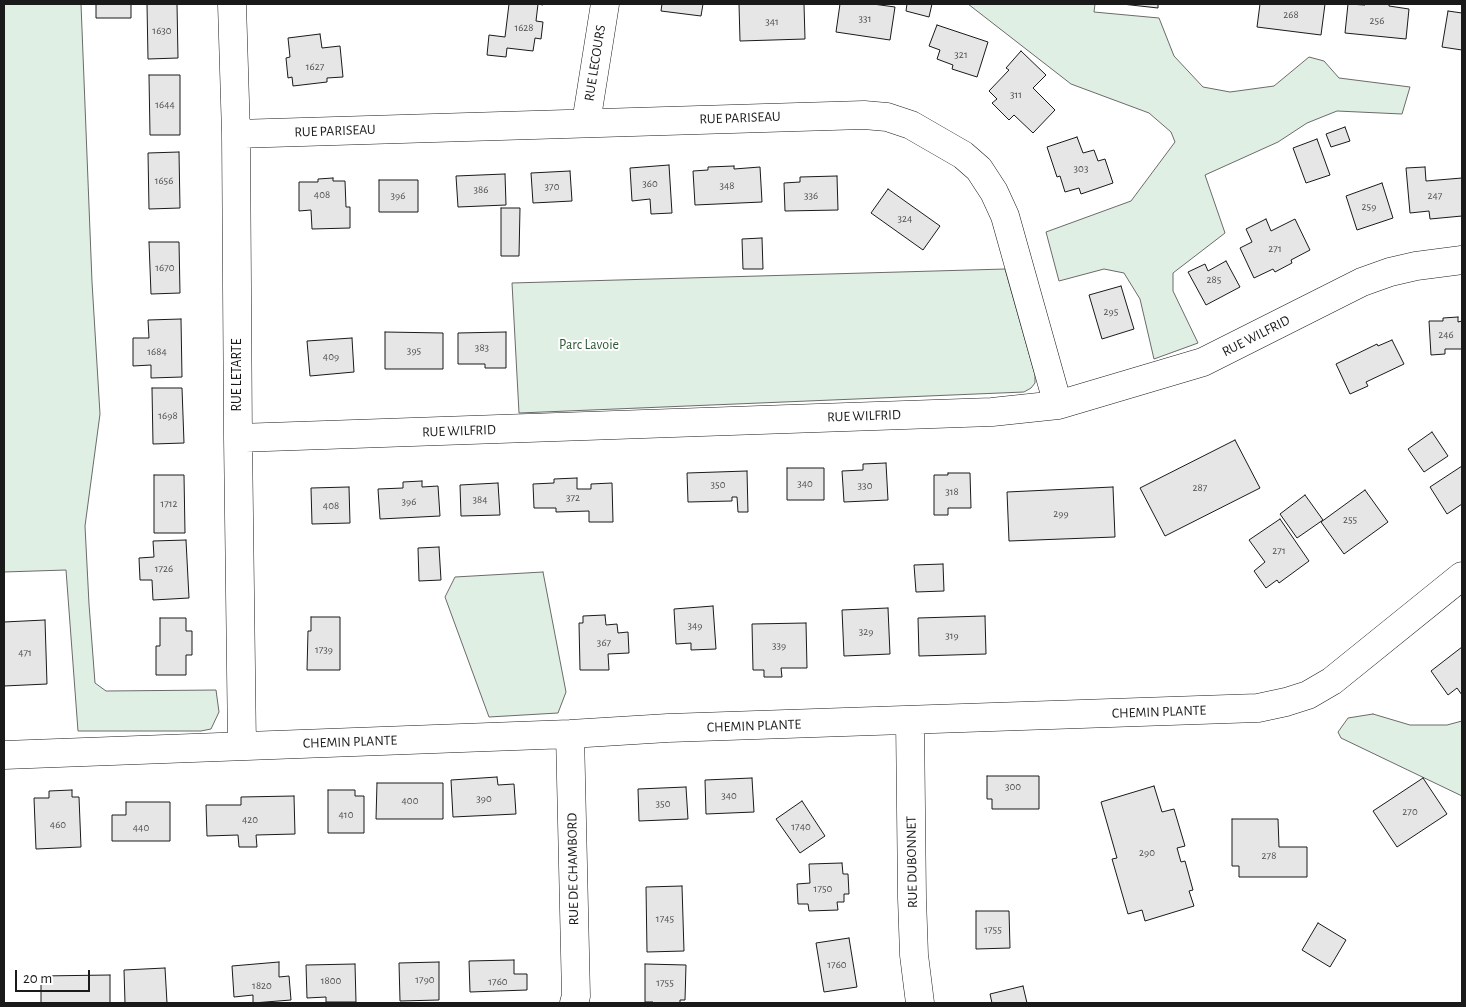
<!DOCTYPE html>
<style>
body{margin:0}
#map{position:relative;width:1466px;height:1007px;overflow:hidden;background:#fff;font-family:"Alegreya Sans",sans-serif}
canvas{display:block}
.frame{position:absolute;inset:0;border:5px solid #1a1a1a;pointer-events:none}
.scale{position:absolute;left:15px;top:970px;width:75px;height:22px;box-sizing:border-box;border:2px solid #1a1a1a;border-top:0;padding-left:6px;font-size:15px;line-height:18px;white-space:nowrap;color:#1a1a1a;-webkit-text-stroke:4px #fff;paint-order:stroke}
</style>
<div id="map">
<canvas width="1466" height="1007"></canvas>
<div class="frame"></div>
<div class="scale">20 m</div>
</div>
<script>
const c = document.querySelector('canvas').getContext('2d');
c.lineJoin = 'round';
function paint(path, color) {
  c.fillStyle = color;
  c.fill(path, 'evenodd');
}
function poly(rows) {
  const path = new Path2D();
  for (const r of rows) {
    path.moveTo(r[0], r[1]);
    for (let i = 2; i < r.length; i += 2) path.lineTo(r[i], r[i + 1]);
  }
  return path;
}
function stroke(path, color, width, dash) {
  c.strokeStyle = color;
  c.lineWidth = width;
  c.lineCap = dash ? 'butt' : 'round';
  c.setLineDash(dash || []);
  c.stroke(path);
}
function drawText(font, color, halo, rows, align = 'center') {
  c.font = font + ' "Alegreya Sans",sans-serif';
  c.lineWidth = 4;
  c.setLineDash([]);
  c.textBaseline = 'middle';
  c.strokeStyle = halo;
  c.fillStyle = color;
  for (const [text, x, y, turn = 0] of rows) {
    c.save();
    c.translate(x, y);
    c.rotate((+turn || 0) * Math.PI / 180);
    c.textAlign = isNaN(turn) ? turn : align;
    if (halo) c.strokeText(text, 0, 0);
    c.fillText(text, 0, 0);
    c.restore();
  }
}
const green = poly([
 [4,4,81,4,92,282,100,414,85,526,89,604,95,683,106,691,216,690,219,712,211,729,201,731,78,731,66,570,4,572,4,4],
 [968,4,1095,4,1094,12,1159,18,1174,56,1203,87,1230,92,1274,86,1309,57,1324,61,1339,78,1410,87,1402,114,1337,111,1307,123,1278,142,1205,175,1225,233,1173,273,1173,291,1198,343,1154,359,1140,299,1124,273,1104,269,1059,281,1046,232,1131,201,1175,142,1171,132,1149,113,1071,84,968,4],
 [1005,269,1035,375,1035,383,1031,388,1024,392,519,413,512,283,1005,269],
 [543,572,566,692,558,713,489,717,445,597,455,577,543,572],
 [1373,714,1410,725,1447,725,1462,721,1462,796,1341,738,1338,732,1348,718,1373,714]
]);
const building = poly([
 [96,4,131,4,131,18,96,18,96,4],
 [147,4,177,4,178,58,148,59,147,4],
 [509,4,544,4,543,5,538,4,536,21,543,22,541,39,535,38,533,51,507,48,506,57,487,55,489,35,505,37,509,4],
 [662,4,703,4,701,16,661,11,662,4],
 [739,4,804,4,805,39,740,41,739,4],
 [840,4,873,4,895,7,890,40,836,32,840,4],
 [907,4,932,4,929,17,906,11,907,4],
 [1122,4,1158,4,1158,8,1122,4],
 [1260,4,1325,4,1321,35,1257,27,1260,4],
 [1348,4,1365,5,1366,4,1389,4,1389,6,1409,9,1406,39,1345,33,1348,4],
 [1448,11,1462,13,1462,50,1442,47,1448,11],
 [937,25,988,42,977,77,952,69,953,65,937,59,940,50,929,46,937,25],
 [320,34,322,48,340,46,343,77,327,78,327,82,293,86,292,77,288,78,286,58,290,57,288,38,320,34],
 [1021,51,1046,75,1033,88,1055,110,1033,133,1014,115,1009,120,992,103,997,99,989,91,1009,70,1006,68,1021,51],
 [149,75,180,75,180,135,150,135,149,75],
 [1345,127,1350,141,1331,147,1326,134,1345,127],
 [1077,137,1083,153,1094,150,1098,161,1105,159,1113,183,1081,194,1079,188,1065,192,1060,176,1057,177,1047,147,1077,137],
 [1317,139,1330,175,1306,183,1293,148,1317,139],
 [179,152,180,208,149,209,148,153,179,152],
 [669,165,672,213,651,214,650,199,632,201,630,168,669,165],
 [734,166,734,169,760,167,762,202,695,205,693,171,708,170,708,167,734,166],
 [1425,167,1426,181,1462,178,1462,216,1430,219,1429,211,1410,213,1406,168,1425,167],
 [570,171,572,201,533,203,531,173,570,171],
 [505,174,506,205,458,207,456,176,505,174],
 [837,176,838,210,785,211,784,183,800,182,800,177,837,176],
 [333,178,333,181,345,181,346,207,350,207,350,228,312,229,311,210,299,211,299,182,318,182,318,179,333,178],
 [379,180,418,180,418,212,379,212,379,180],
 [1382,183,1393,218,1357,230,1346,196,1382,183],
 [888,189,940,226,923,250,871,213,888,189],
 [501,208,520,208,519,256,501,256,501,208],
 [1266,219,1271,231,1295,219,1310,250,1291,260,1292,263,1275,272,1273,269,1254,278,1240,248,1252,242,1246,229,1266,219],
 [762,238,763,269,743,269,742,239,762,238],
 [149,242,179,242,180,293,151,294,149,242],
 [1226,261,1240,287,1206,305,1188,272,1205,264,1208,271,1226,261],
 [1121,286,1134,329,1102,339,1089,295,1121,286],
 [1458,317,1458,322,1462,321,1462,349,1445,349,1445,354,1431,355,1429,321,1443,321,1443,318,1458,317],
 [181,319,182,377,151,378,151,365,133,366,133,338,149,338,148,320,181,319],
 [385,332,443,333,443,369,385,369,385,332],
 [506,332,506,368,485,368,485,364,458,364,458,333,506,332],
 [352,338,354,372,310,376,307,341,352,338],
 [1392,340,1404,364,1366,382,1368,386,1350,394,1336,364,1377,344,1378,346,1392,340],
 [152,388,182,388,184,443,153,444,152,388],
 [1432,432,1448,456,1424,472,1408,449,1432,432],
 [1235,440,1260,488,1165,536,1140,488,1235,440],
 [886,463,888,500,844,502,842,471,863,470,863,464,886,463],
 [1462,466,1462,504,1447,514,1430,487,1462,466],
 [787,468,824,468,824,500,787,500,787,468],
 [747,471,748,512,738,512,737,497,732,497,732,501,688,502,687,473,747,471],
 [948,473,970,473,971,508,948,508,948,515,934,515,934,475,948,475,948,473],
 [154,475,184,475,185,533,154,533,154,475],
 [577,478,577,489,591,489,591,484,612,483,613,522,589,522,589,511,556,512,556,508,534,508,533,484,554,483,554,479,577,478],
 [422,481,422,487,438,486,440,516,380,519,378,489,403,488,403,482,422,481],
 [498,483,500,515,461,516,460,485,498,483],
 [349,487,350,523,312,524,311,488,349,487],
 [1113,487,1115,537,1009,541,1007,492,1113,487],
 [1365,490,1388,522,1344,554,1321,522,1365,490],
 [1305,495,1323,520,1297,538,1280,514,1305,495],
 [1280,519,1309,561,1279,583,1277,580,1266,588,1254,571,1265,562,1249,540,1280,519],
 [186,540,189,598,153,600,152,580,140,580,139,558,154,557,153,541,186,540],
 [439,547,441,580,419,581,418,548,439,547],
 [943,564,944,591,916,592,914,565,943,564],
 [713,606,716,649,691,650,691,643,676,644,674,609,713,606],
 [888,608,890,654,844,656,842,610,888,608],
 [605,615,606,625,617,624,618,633,628,632,629,653,608,654,609,670,580,670,579,623,583,623,583,616,605,615],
 [985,616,986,654,919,656,918,618,985,616],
 [311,617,340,617,340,670,307,670,308,631,311,631,311,617],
 [160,618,186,618,186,631,192,631,192,655,186,655,186,675,156,675,156,646,160,646,160,618],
 [45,620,47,684,4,686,4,622,45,620],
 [806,623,807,668,781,668,782,677,764,677,764,670,753,670,752,624,806,623],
 [1462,647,1462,695,1457,688,1448,695,1431,671,1462,647],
 [987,776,1039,776,1039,809,992,809,992,799,987,799,987,776],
 [497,777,498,785,514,784,516,814,453,817,451,780,497,777],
 [752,778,754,812,706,814,705,780,752,778],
 [1423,778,1447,814,1397,847,1373,811,1423,778],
 [377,783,443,783,443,819,376,819,377,783],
 [1154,786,1162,812,1174,809,1185,846,1177,848,1181,862,1185,861,1193,890,1189,891,1194,906,1145,921,1142,910,1128,914,1112,859,1117,858,1101,802,1154,786],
 [686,787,688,819,639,821,638,789,686,787],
 [72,790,72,797,79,797,81,847,36,849,34,798,49,798,49,791,72,790],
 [328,790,355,790,355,796,364,796,364,833,328,833,328,790],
 [294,796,295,834,256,835,257,847,239,847,238,835,207,836,206,805,241,805,241,797,294,796],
 [802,801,825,836,800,853,776,819,802,801],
 [126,802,170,802,170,841,112,841,112,815,126,815,126,802],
 [1232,819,1278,819,1279,847,1307,847,1307,877,1239,877,1239,866,1232,866,1232,819],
 [842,863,843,874,848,874,849,894,844,894,844,902,837,902,838,910,809,911,808,904,798,904,797,884,810,883,809,864,842,863],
 [682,886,684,951,647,952,646,887,682,886],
 [976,911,1009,911,1010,948,976,949,976,911],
 [1318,923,1346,940,1330,967,1302,950,1318,923],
 [849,938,857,987,824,992,816,943,849,938],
 [514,960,514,974,527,974,527,990,470,992,469,961,514,960],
 [279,962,279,977,289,976,291,1000,253,1003,253,995,234,997,232,966,279,962],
 [439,962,439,1000,400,1001,399,963,439,962],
 [355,964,356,1002,326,1002,326,997,307,998,306,965,355,964],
 [645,964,686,965,685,1000,680,1000,680,1003,652,1003,653,1002,645,1002,645,964],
 [165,968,167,1003,125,1003,124,970,165,968],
 [110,975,110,1003,41,1003,41,976,110,975],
 [1023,986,1027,1003,992,1003,990,994,1023,986]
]);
const minor = poly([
 [232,4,236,134,238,438,242,746],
 [586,123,605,4],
 [236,134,864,115,887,117,911,125,963,155,979,169,994,192,1005,216,1058,405],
 [238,438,992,412,1058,405,1203,362,1362,282,1390,272,1416,266,1462,260],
 [910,720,912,898,914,955,920,1003],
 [570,734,576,996,574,1003],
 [4,755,570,734,668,728,1258,708,1286,702,1308,695,1332,681,1462,576]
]);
const numberNames = [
 ["268",1291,15],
 ["331",865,19],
 ["256",1377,21],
 ["341",772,22],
 ["1628",524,28],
 ["1630",162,31],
 ["321",961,55],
 ["1627",315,67],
 ["311",1016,95],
 ["1644",165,105],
 ["303",1081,169],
 ["1656",164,181],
 ["360",650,184],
 ["348",727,186],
 ["370",552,187],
 ["386",481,190],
 ["408",322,195],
 ["396",398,196],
 ["336",811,196],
 ["247",1435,196],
 ["259",1369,207],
 ["324",905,219],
 ["271",1275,249],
 ["1670",165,268],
 ["285",1214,280],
 ["295",1111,312],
 ["246",1446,335],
 ["383",482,348],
 ["395",414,351],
 ["1684",157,352],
 ["409",331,357],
 ["1698",168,416],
 ["340",805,484],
 ["350",718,485],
 ["330",865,486],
 ["287",1200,488],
 ["318",952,492],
 ["372",573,498],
 ["384",480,500],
 ["396",409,502],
 ["1712",169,504],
 ["408",331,506],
 ["299",1061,514],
 ["255",1350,520],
 ["271",1279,551],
 ["1726",164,569],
 ["349",695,626],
 ["329",866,632],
 ["319",952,636],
 ["367",604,643],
 ["339",779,646],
 ["1739",324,650],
 ["471",25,653],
 ["300",1013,787],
 ["340",729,796],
 ["390",484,799],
 ["400",410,801],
 ["350",663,804],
 ["270",1410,812],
 ["410",346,815],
 ["420",250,820],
 ["460",58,825],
 ["1740",801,827],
 ["440",141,828],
 ["290",1147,853],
 ["278",1269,856],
 ["1750",823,889],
 ["1745",665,919],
 ["1755",993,930],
 ["1760",837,965],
 ["1790",425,980],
 ["1800",331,981],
 ["1760",498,982],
 ["1755",665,983],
 ["1820",262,986]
];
const streetNames = [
 ["RUE LECOURS",595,63,-81],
 ["RUE PARISEAU",740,118,-2],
 ["RUE PARISEAU",335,131,-2],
 ["RUE WILFRID",1256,336,-27],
 ["RUE LETARTE",237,375,-90],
 ["RUE WILFRID",864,416,-2],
 ["RUE WILFRID",459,431,-2],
 ["CHEMIN PLANTE",1159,712,-2],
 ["CHEMIN PLANTE",754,726,-2],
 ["CHEMIN PLANTE",350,742,-2],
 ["RUE DUBONNET",912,862,-91],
 ["RUE DE CHAMBORD",573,869,-91]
];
const parkNames = [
 ["Parc Lavoie",589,345]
];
paint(green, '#e0efe3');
stroke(green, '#6a6a6a', 1);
paint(building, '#e6e6e6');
stroke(building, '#1a1a1a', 1);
stroke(minor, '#1a1a1a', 29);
stroke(minor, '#fff', 28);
drawText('11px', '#4d4d4d', null, numberNames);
drawText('14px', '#1a1a1a', '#fff', streetNames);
drawText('14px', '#2b5a34', '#fff', parkNames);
</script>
